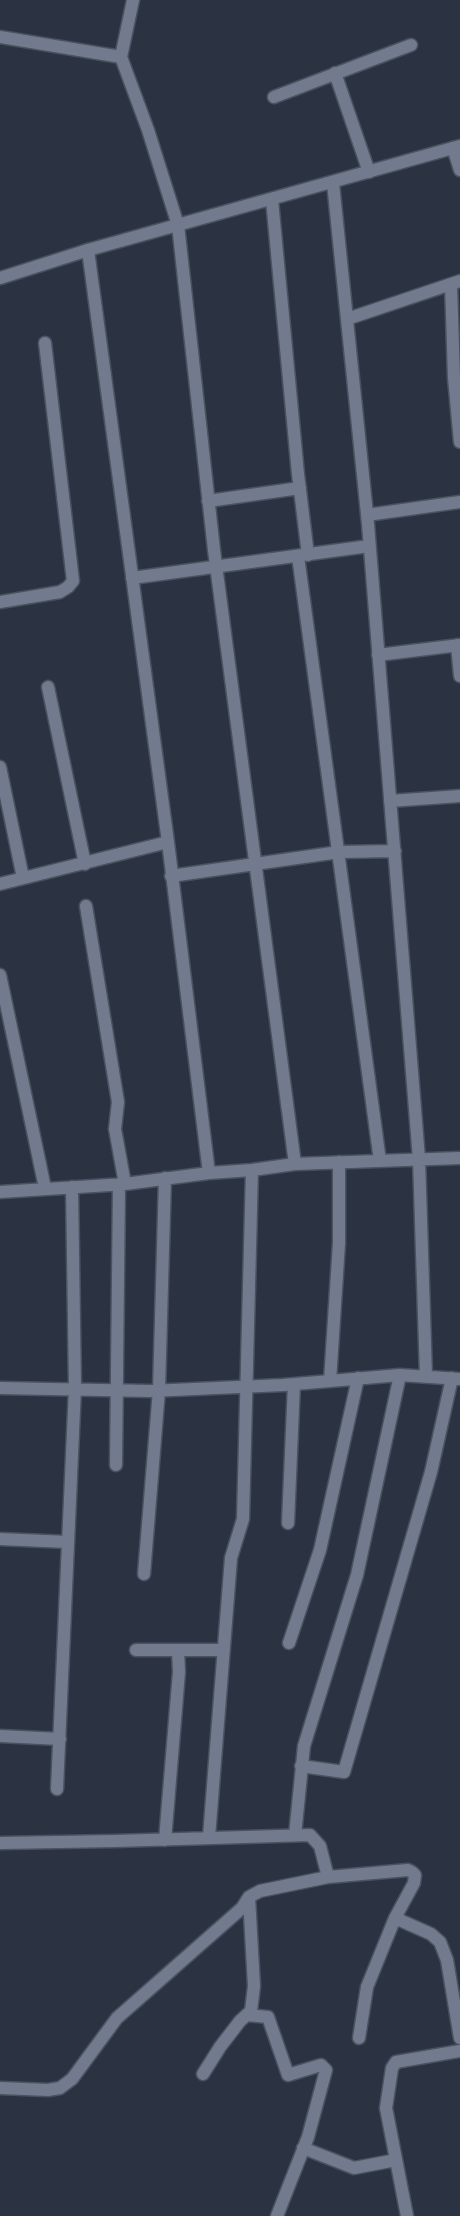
<!DOCTYPE html>
<style>
body{margin:0}
canvas{display:block;background:#2b3343}
</style>
<canvas width="460" height="2216"></canvas>
<script>
const c = document.querySelector('canvas').getContext('2d');
c.lineJoin = 'round';
function poly(rows) {
  const path = new Path2D();
  for (const r of rows) {
    path.moveTo(r[0], r[1]);
    for (let i = 2; i < r.length; i += 2) path.lineTo(r[i], r[i + 1]);
  }
  return path;
}
function stroke(path, color, width, dash) {
  c.strokeStyle = color;
  c.lineWidth = width;
  c.lineCap = dash ? 'butt' : 'round';
  c.setLineDash(dash || []);
  c.stroke(path);
}
const street = poly([
 [133,0,121,57,148,130,178,225,214,550,295,1164],
 [0,37,121,57],
 [335,73,369,172],
 [274,97,411,45],
 [453,148,460,170],
 [333,183,368,524,419,1159,426,1376],
 [272,200,298,474,308,555],
 [88,250,168,842,209,1173],
 [451,284,454,378,460,442],
 [347,319,460,281],
 [208,501,300,488],
 [367,515,460,502],
 [298,556,380,1161],
 [132,578,369,546],
 [0,602,60,592,68,587,73,581,45,343],
 [457,645,460,676],
 [378,655,460,645],
 [48,687,85,864],
 [0,767,23,878],
 [390,801,460,796],
 [171,876,339,852,395,851],
 [0,884,168,842],
 [86,906,118,1102,115,1129,125,1184],
 [0,975,45,1188],
 [0,1192,125,1184,209,1173,252,1170,295,1164,460,1158],
 [330,1381,339,1243,339,1162],
 [0,1388,150,1391,283,1385,400,1375,460,1379],
 [116,1465,119,1184],
 [288,1523,294,1384],
 [0,1539,68,1542],
 [144,1574,159,1390,165,1178],
 [289,1643,320,1550,358,1378],
 [136,1650,223,1650],
 [0,1736,60,1739],
 [301,1766,344,1772,431,1472,452,1378],
 [57,1789,75,1388,72,1187],
 [295,1835,304,1746,357,1575,400,1375],
 [209,1837,231,1558,243,1519,252,1170],
 [165,1840,179,1672,178,1650],
 [0,1843,115,1841,310,1835,320,1846,328,1877],
 [395,1918,431,1934,440,1942,447,1960,460,2038],
 [247,2015,268,2017,288,2075,321,2065,326,2070,308,2137,277,2216],
 [203,2074,220,2047,240,2021,251,2011,254,1986,249,1897],
 [0,2088,48,2090,60,2088,72,2079,117,2018,242,1908,249,1897,260,1891,328,1877,408,1870,412,1872,415,1875,414,1883,395,1918,367,1987,359,2038],
 [303,2148,354,2168,396,2160],
 [407,2216,386,2108,392,2068,396,2062,460,2051]
]);
const secondary = poly([
 [0,278,88,250,460,146]
]);
stroke(street, '#4a515f', 15);
stroke(secondary, '#4a515f', 15);
stroke(street, '#727b8e', 12);
stroke(secondary, '#727b8e', 12);
</script>
